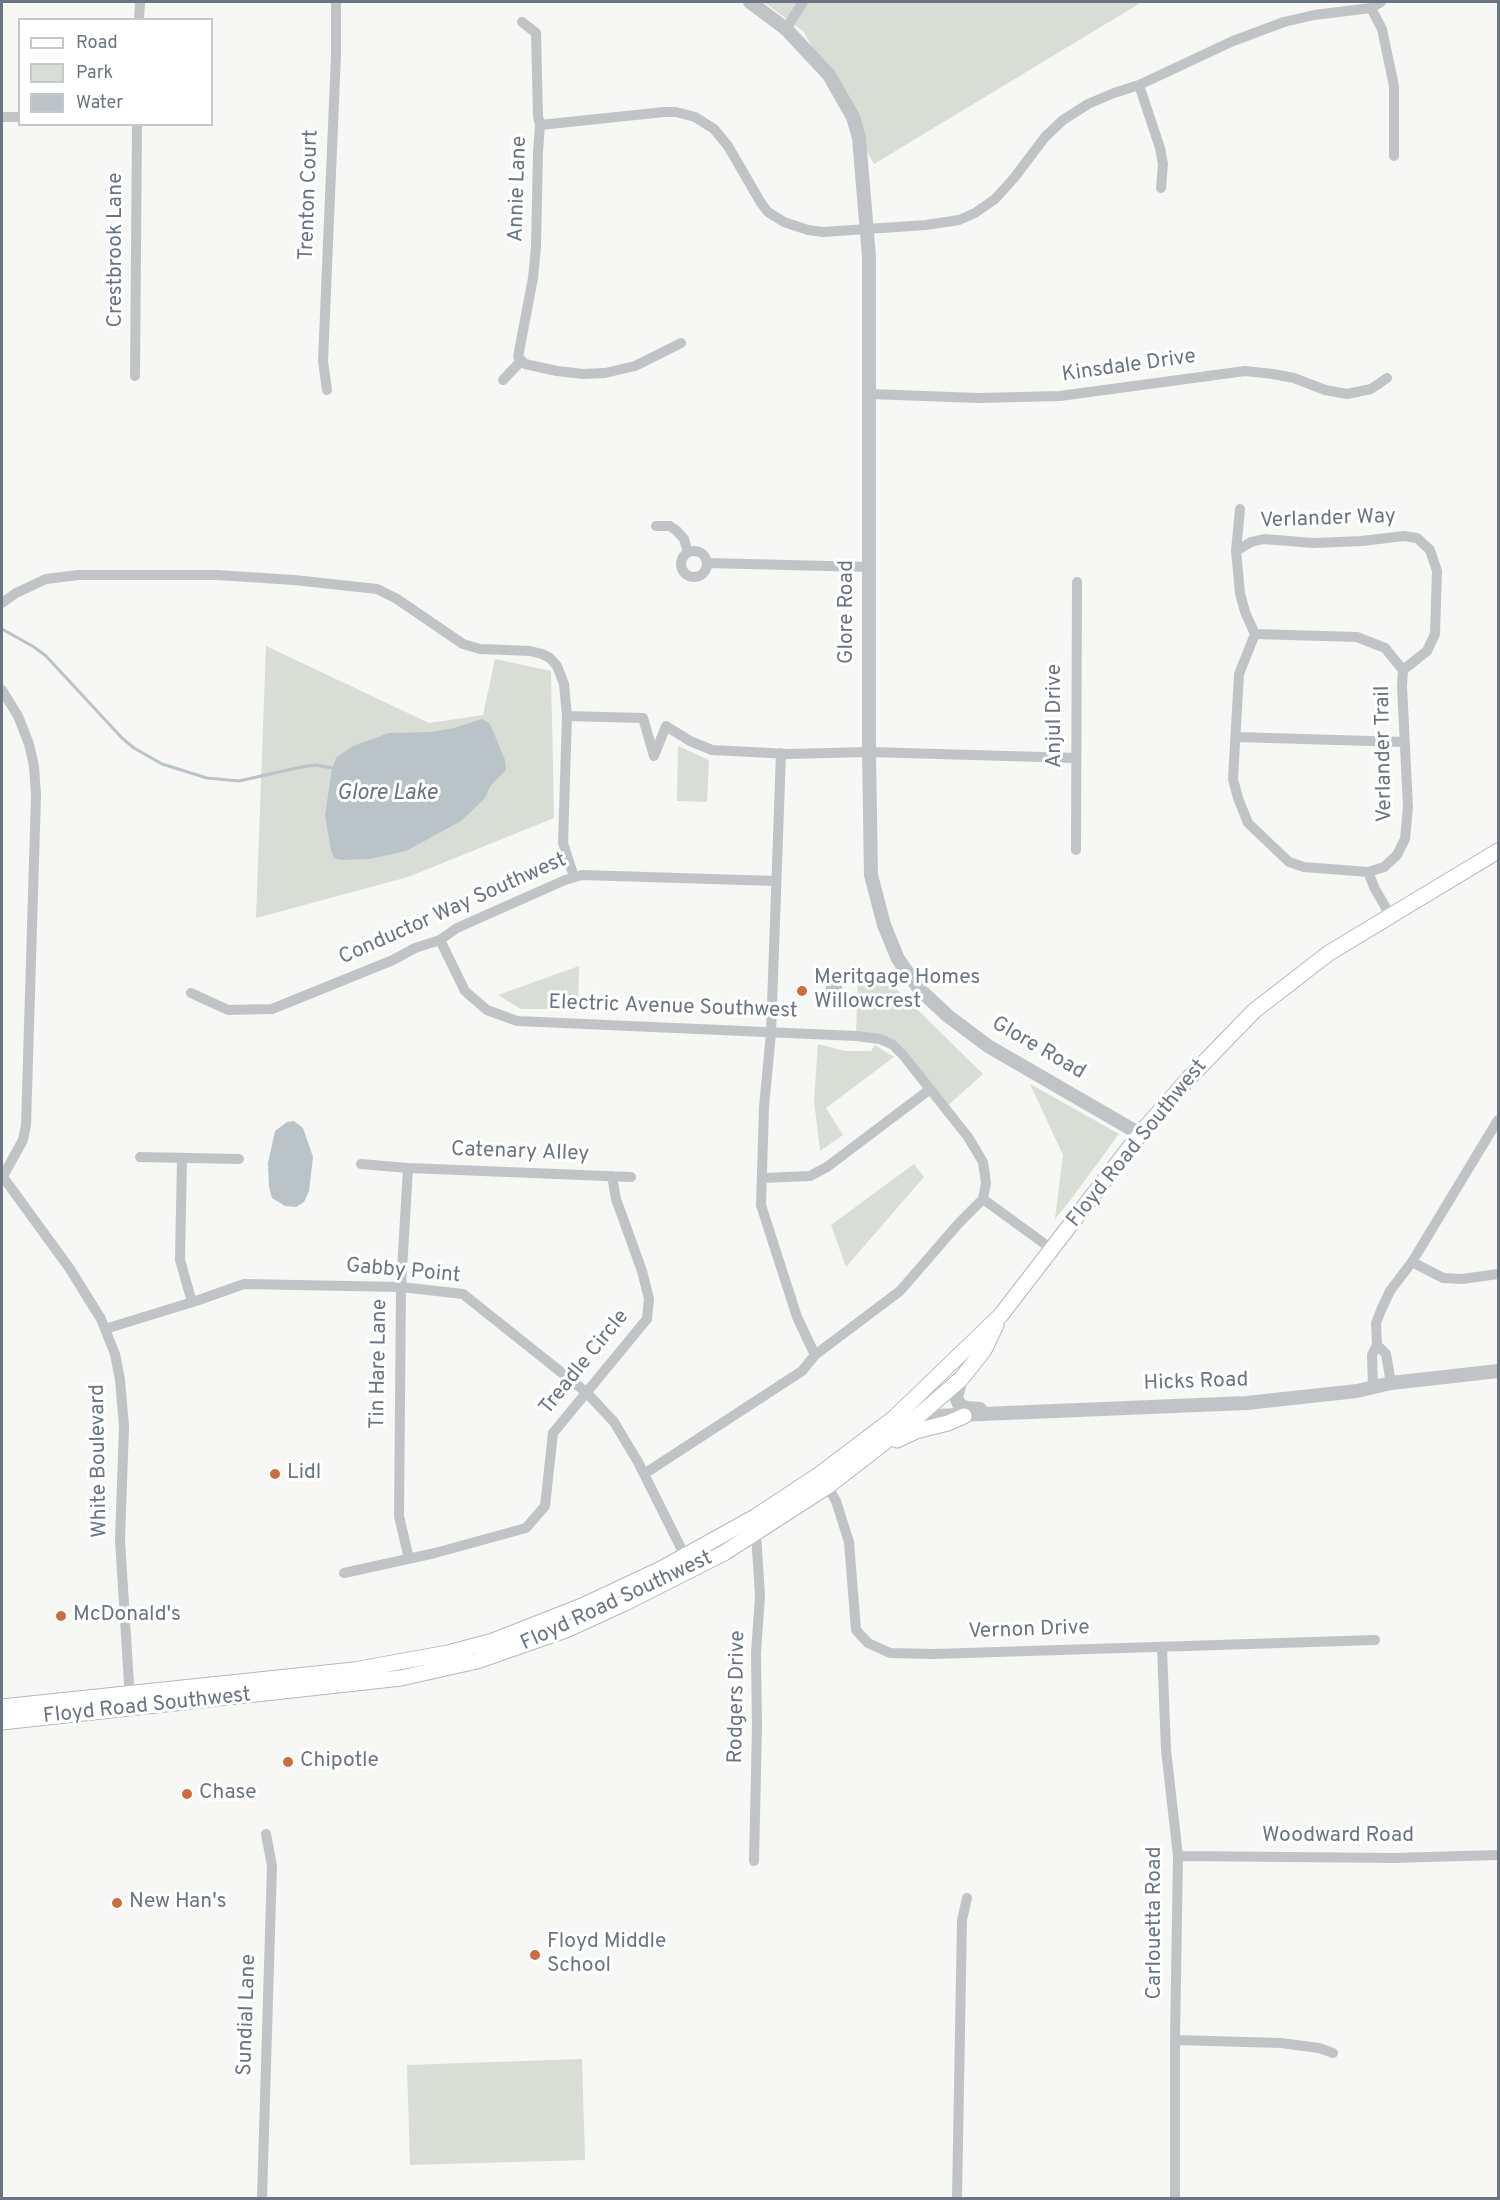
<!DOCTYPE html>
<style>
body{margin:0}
#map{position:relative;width:1500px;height:2200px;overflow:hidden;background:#f7f7f5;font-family:Overpass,sans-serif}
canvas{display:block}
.frame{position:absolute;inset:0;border:3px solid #6a7581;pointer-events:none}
.legend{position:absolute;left:18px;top:18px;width:195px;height:108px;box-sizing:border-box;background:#fff;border:2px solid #c3c8cd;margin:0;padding:8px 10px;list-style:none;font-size:18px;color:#6a7581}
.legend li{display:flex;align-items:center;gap:12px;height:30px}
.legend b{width:30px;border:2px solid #c3c8cd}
</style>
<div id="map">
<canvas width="1500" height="2200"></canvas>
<div class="frame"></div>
<ul class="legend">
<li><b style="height:8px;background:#fff"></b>Road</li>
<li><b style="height:16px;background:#d8ddd6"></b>Park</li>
<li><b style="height:16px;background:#bac3c7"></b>Water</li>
</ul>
</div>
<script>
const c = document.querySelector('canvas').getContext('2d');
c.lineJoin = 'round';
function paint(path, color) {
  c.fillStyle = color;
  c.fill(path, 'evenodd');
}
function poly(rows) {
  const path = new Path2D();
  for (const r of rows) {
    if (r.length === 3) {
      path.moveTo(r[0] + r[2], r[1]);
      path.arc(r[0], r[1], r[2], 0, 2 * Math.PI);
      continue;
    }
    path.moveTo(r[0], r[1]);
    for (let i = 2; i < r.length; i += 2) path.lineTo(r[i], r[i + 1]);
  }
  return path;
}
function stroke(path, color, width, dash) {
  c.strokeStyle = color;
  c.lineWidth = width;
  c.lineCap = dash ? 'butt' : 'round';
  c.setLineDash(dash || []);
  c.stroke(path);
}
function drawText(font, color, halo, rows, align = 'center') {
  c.font = font + ' Overpass,sans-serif';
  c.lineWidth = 6;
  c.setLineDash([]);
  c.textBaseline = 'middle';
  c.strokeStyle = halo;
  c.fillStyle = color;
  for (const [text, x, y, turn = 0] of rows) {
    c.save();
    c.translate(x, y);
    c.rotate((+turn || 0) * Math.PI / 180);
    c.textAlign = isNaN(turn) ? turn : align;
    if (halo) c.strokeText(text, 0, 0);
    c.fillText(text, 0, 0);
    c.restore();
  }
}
const green = poly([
 [764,2,1142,2,874,164,804,32],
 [266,646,429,723,483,715,495,659,551,671,554,818,408,877,256,918],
 [678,746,709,760,707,802,677,801],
 [579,966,578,1009,521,1009,498,995],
 [876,969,983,1074,946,1107,909,1063,874,1036,856,1036,858,970,875,983],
 [818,1044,845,1051,871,1051,875,1045,894,1057,826,1108,843,1135,820,1151,814,1100],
 [1030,1084,1119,1134,1069,1202,1055,1219,1063,1155],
 [914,1164,924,1177,846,1267,831,1225],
 [582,2059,585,2160,410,2165,407,2065]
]);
const water = poly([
 [482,719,490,724,505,760,506,770,491,785,485,798,461,821,406,851,369,859,341,860,334,858,331,850,325,816,332,768,337,757,353,746,389,733,432,732,454,728],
 [830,977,838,977,838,986,842,986,842,997,838,997,837,1005,829,1005,829,999,826,997,826,985,830,983],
 [294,1121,303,1128,313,1157,309,1191,304,1202,296,1207,285,1206,272,1198,269,1187,268,1163,275,1131,287,1122]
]);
const stream = poly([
 [2,629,34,647,46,656,122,738,134,748,162,764,207,778,239,781,301,767,316,765,332,768]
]);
const minor = poly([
 [1371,8,1382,29,1394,86,1394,156],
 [139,20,140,2],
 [522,22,536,33,538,116,540,125,538,152,536,247,533,278,518,357,525,364,557,371,583,374,605,373,635,366,681,343],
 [786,29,803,2],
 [1139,85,1160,148,1163,164,1161,188],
 [2,117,20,117],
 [540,125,664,112,676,112,695,117,714,129,728,146,761,203,768,212,784,222,808,230,823,232,926,225,959,220,975,213,995,199,1014,178,1045,137,1063,120,1088,104,1114,93,1139,85,1233,41,1284,22,1314,15,1371,8,1381,2],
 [135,376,137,124],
 [503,380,521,361],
 [327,390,323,361,336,55,336,2],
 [870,394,978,398,1060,396,1245,371,1273,374,1294,378,1325,390,1347,394,1371,389,1387,378],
 [1240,509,1236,551,1240,593,1245,612,1255,634],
 [656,526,670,526,677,531,684,539,688,552],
 [1236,551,1251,542,1264,539,1313,543,1362,541,1404,536,1417,538,1430,550,1437,571,1435,634,1427,651,1403,670],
 [694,564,13],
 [707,563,868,567],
 [2,603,16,593,46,579,78,575,217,575,294,580,377,589,397,599,463,644,480,649,530,651,542,654,550,658,557,666,564,684,567,716,563,843,574,877],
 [1255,634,1357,637,1385,648,1403,670,1402,686,1408,807,1405,839,1397,855,1384,867,1368,872,1304,867,1289,862,1248,823,1238,798,1233,779,1239,674,1255,634],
 [2,690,18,716,29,744,34,766,36,795,26,1125,23,1140,2,1178],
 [567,716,643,718,654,756,666,726,690,741,712,750,789,754,869,752,1076,758],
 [1236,737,1404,742],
 [781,753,771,1033,764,1107,761,1205,797,1317,815,1355],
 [1076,850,1077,582],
 [1368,872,1375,889,1390,915],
 [440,940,465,991,487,1010,517,1021,856,1036,880,1039,893,1045,903,1055,968,1137,983,1162,986,1183,983,1199,959,1223,900,1291,815,1355,802,1371,644,1474],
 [191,993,228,1010,272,1009,393,960,415,948,440,940,457,928,565,880,582,875,776,881],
 [140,1157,239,1159],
 [182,1158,180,1260,192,1302],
 [361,1164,408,1168,631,1177],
 [408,1168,401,1287,399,1516,409,1559],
 [3,1177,70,1269,101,1319,115,1354,120,1380,124,1426,120,1540,130,1700],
 [762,1178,810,1176,827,1167,929,1090],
 [983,1199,1053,1250],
 [1412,1262,1443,1278,1462,1279,1498,1274],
 [105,1329,196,1301,244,1284,401,1287,463,1294,586,1392,614,1422,638,1462,685,1556],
 [1377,1345,1386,1354,1391,1383],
 [1373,1386,1372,1355,1377,1345,1376,1323,1382,1308,1390,1291,1412,1262,1498,1120],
 [825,1482,836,1501,849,1542,856,1630,868,1643,890,1653,934,1654,1375,1640],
 [344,1573,435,1553,526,1528,545,1506,553,1433,647,1319,649,1299,642,1271,616,1199,612,1176],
 [1162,1648,1166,1750,1178,1856,1175,2040,1175,2198],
 [1178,1856,1393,1858,1498,1855],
 [754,1861,757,1727,756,1653,760,1596,756,1534],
 [1175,2040,1281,2043,1319,2048,1333,2053],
 [262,2198,272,1866,266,1834],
 [957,2198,962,1920,967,1898]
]);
const tertiary = poly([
 [750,2,786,29,829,75,853,117,859,138,869,257,869,752,871,875,884,925,898,959,920,990,948,1016,988,1046,1140,1134],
 [961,1379,956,1397,959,1404,966,1408,980,1409],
 [911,1417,1247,1403,1357,1391,1391,1383,1498,1371]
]);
const secondary = poly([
 [897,1440,916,1431,948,1423,964,1416],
 [2,1707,354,1670,448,1653,493,1641,582,1606,661,1569,755,1517,820,1474,894,1418,1001,1315,1140,1134,1189,1078,1254,1011,1329,953,1498,851],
 [2,1722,401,1678,477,1661,566,1630,625,1603,724,1553,828,1486,917,1417,961,1379,984,1350,996,1325]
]);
const markers = [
 [802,991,6,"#cc6d3f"],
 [275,1474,6,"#cc6d3f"],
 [61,1616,6,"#cc6d3f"],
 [288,1762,6,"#cc6d3f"],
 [187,1794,6,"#cc6d3f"],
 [117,1903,6,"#cc6d3f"],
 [535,1955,6,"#cc6d3f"]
];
const streetNames = [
 ["Annie Lane",519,189,-88],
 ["Trenton Court",310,195,-88],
 ["Crestbrook Lane",117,250,-90],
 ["Kinsdale Drive",1129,367,-8],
 ["Verlander Way",1328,520,-2],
 ["Glore Road",848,612,-90],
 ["Anjul Drive",1056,716,-90],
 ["Verlander Trail",1385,754,-91],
 ["Conductor Way Southwest",453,910,-24],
 ["Electric Avenue Southwest",673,1008,2],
 ["Glore Road",1038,1049,30],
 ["Floyd Road Southwest",1138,1144,-51],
 ["Catenary Alley",520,1153,2],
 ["Gabby Point",403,1272,5],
 ["Treadle Circle",585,1363,-51],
 ["Tin Hare Lane",380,1364,-89],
 ["Hicks Road",1196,1383,-2],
 ["White Boulevard",100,1461,-91],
 ["Floyd Road Southwest",617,1602,-25],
 ["Vernon Drive",1029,1631,-2],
 ["Rodgers Drive",738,1697,-89],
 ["Floyd Road Southwest",147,1707,-6],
 ["Woodward Road",1338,1837],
 ["Carlouetta Road",1156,1923,-90],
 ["Sundial Lane",248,2015,-88]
];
const poiNames = [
 ["Meritgage Homes",814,979],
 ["Willowcrest",814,1003],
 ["Lidl",287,1474],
 ["McDonald's",73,1616],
 ["Chipotle",300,1762],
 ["Chase",199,1794],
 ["New Han's",129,1903],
 ["Floyd Middle",547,1943],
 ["School",547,1967]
];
const waterNames = [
 ["Glore Lake",387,795]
];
paint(green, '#d8ddd6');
paint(water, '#bac3c7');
stroke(stream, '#bac3c7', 3);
stroke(secondary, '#b4b8bc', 17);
stroke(minor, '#c1c4c7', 10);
stroke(tertiary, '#c1c4c7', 14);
stroke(secondary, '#fff', 15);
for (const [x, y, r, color] of markers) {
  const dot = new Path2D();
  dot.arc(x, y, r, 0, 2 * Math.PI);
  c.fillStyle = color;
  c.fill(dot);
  stroke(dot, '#fff', 2);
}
drawText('21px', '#6a7581', '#fff', streetNames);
drawText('21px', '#6a7581', '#fff', poiNames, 'left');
drawText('italic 22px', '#66757d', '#fff', waterNames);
</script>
